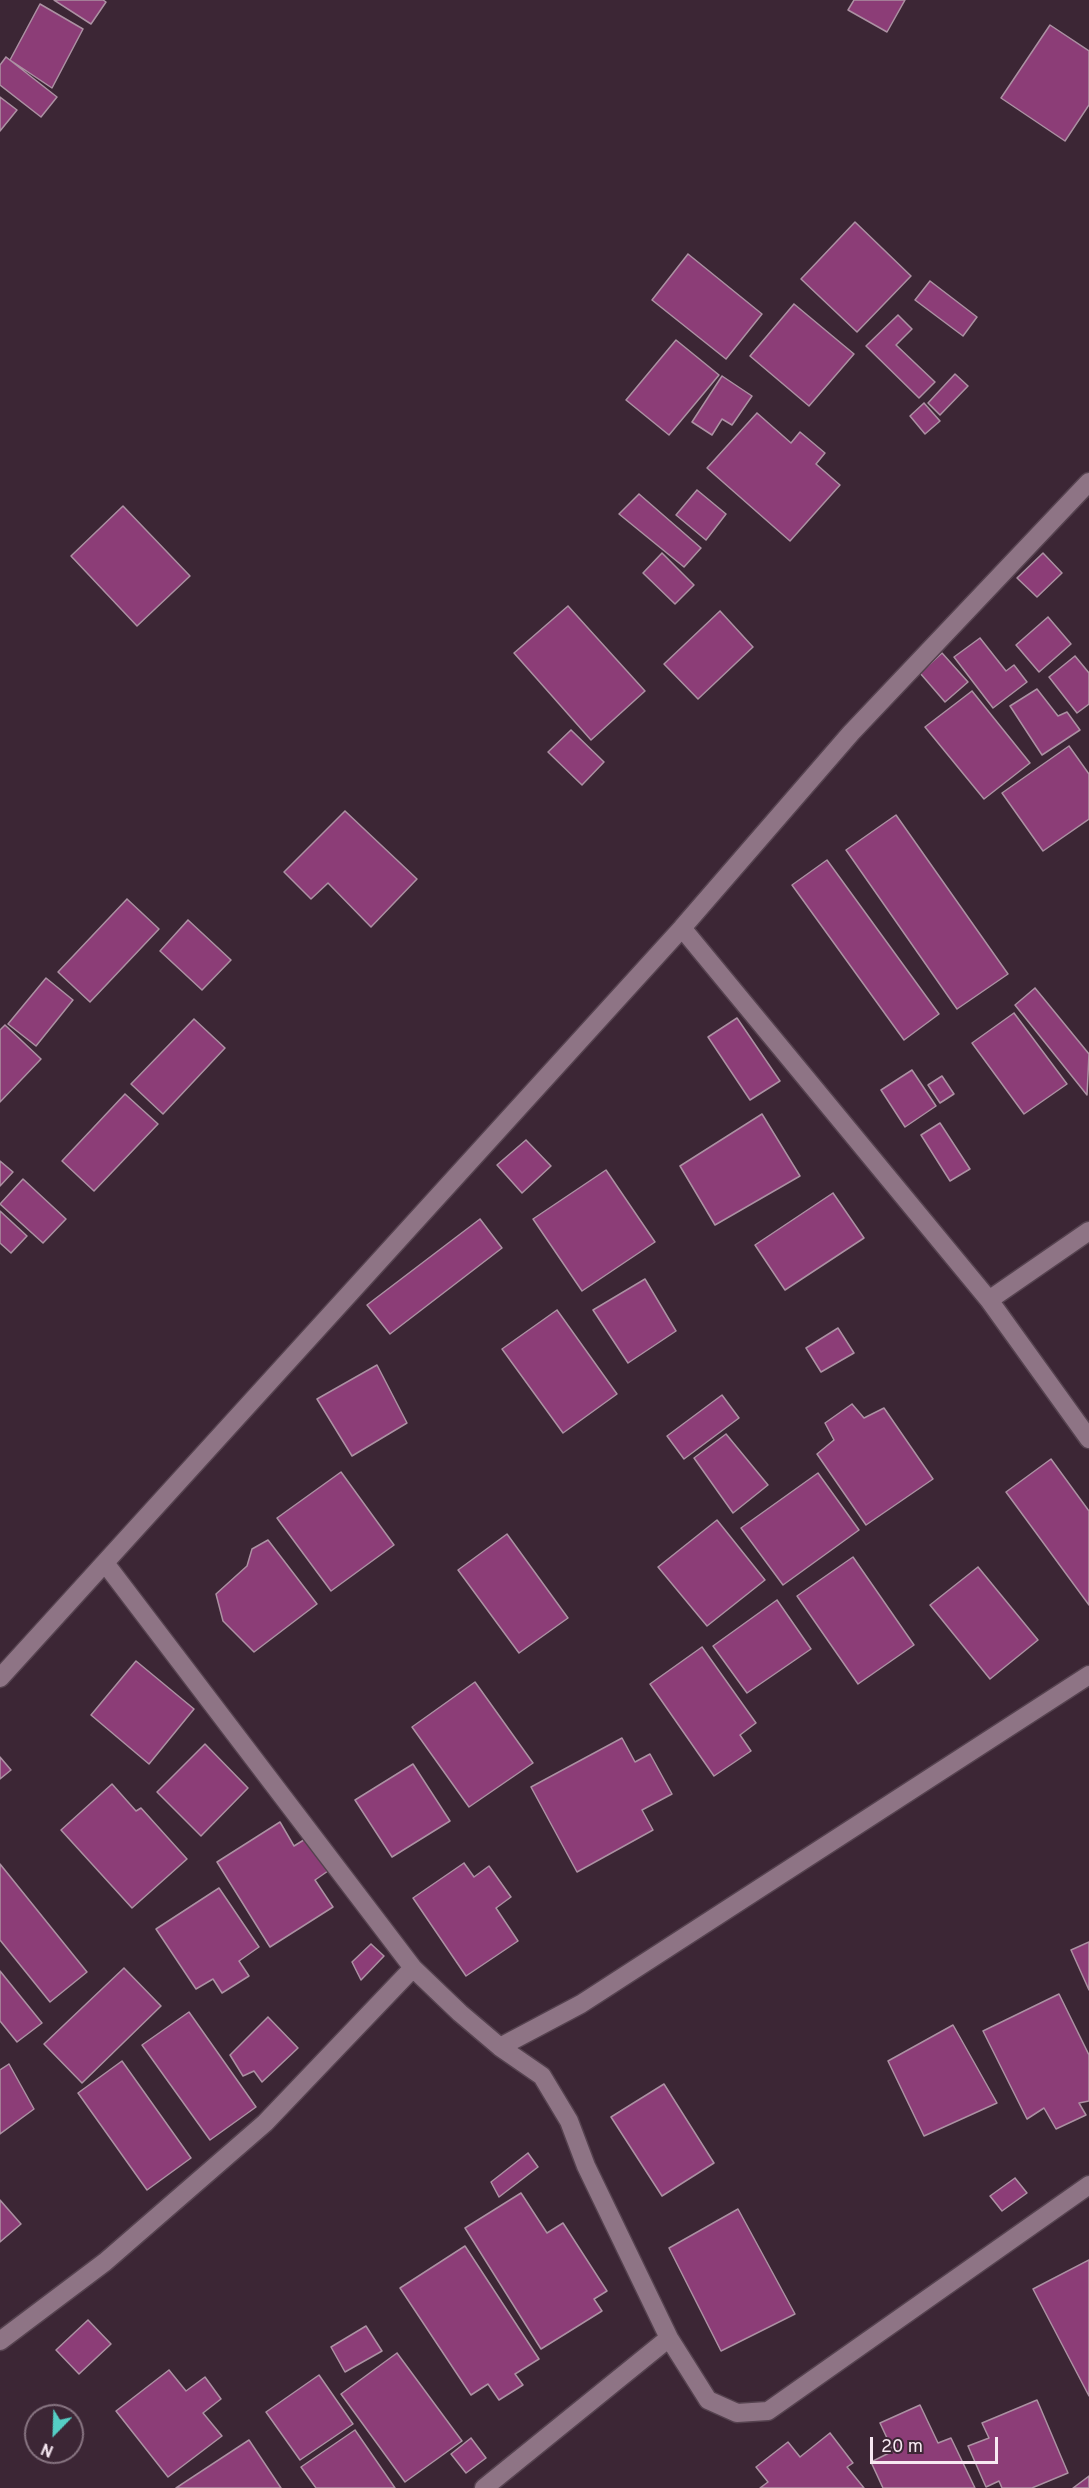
<!DOCTYPE html>
<style>
body{margin:0}
#map{position:relative;width:1089px;height:2488px;overflow:hidden;background:#3c2635;font-family:Overpass,sans-serif}
canvas{display:block}
.north{position:absolute;left:24px;top:2404px;width:60px;height:60px;box-sizing:border-box;background:#3c2635;border:2px solid #877481;border-radius:50%;rotate:203deg;font-size:16px;font-weight:700;line-height:24px;text-align:center;color:#f7e8f2}
.north::after{content:'';display:block;margin:auto;width:21px;height:27px;background:#55cec5;clip-path:polygon(50% 0,100% 100%,50% 72%,0 100%)}
.scale{position:absolute;left:870px;top:2437px;width:128px;height:27px;box-sizing:border-box;border:3px solid #f7e8f2;border-top:0;padding-left:8px;font-size:18px;line-height:21px;white-space:nowrap;color:#f7e8f2;-webkit-text-stroke:4px #3c2635;paint-order:stroke}
</style>
<div id="map">
<canvas width="1089" height="2488"></canvas>
<div class="north">N</div>
<div class="scale">20 m</div>
</div>
<script>
const c = document.querySelector('canvas').getContext('2d');
c.lineJoin = 'round';
function paint(path, color) {
  c.fillStyle = color;
  c.fill(path, 'evenodd');
}
function poly(rows) {
  const path = new Path2D();
  for (const r of rows) {
    path.moveTo(r[0], r[1]);
    for (let i = 2; i < r.length; i += 2) path.lineTo(r[i], r[i + 1]);
  }
  return path;
}
function stroke(path, color, width, dash) {
  c.strokeStyle = color;
  c.lineWidth = width;
  c.lineCap = dash ? 'butt' : 'round';
  c.setLineDash(dash || []);
  c.stroke(path);
}
const building = poly([
 [54,0,103,0,106,2,91,24,54,0],
 [854,0,905,0,887,32,848,10,854,0],
 [40,4,83,29,52,88,10,60,40,4],
 [1050,25,1089,51,1089,105,1065,141,1001,98,1050,25],
 [6,57,57,97,41,117,0,85,0,65,6,57],
 [0,97,17,110,0,131,0,97],
 [855,222,911,276,857,332,801,279,855,222],
 [688,254,762,314,726,359,652,300,688,254],
 [930,281,977,317,963,336,915,300,930,281],
 [794,304,854,354,809,406,750,356,794,304],
 [898,315,912,329,896,345,935,382,919,398,866,346,898,315],
 [676,340,719,375,669,435,626,400,676,340],
 [955,374,968,386,940,415,928,403,955,374],
 [722,376,752,396,732,425,722,419,712,435,692,422,722,376],
 [924,403,940,421,925,434,910,416,924,403],
 [757,413,791,443,800,432,825,453,816,464,840,485,790,541,707,468,757,413],
 [697,490,726,514,706,540,676,515,697,490],
 [639,494,701,548,684,567,619,514,639,494],
 [123,506,190,576,137,626,71,556,123,506],
 [662,553,694,585,675,604,643,573,662,553],
 [1043,553,1062,573,1037,597,1017,578,1043,553],
 [568,606,645,691,591,740,514,653,568,606],
 [720,611,753,647,698,699,664,664,720,611],
 [1048,617,1071,644,1039,672,1016,645,1048,617],
 [980,638,1006,671,1014,665,1027,682,993,708,954,657,980,638],
 [942,653,968,682,945,702,920,673,942,653],
 [1075,656,1089,673,1089,704,1077,713,1049,677,1075,656],
 [1037,689,1058,716,1067,712,1080,730,1042,755,1010,706,1037,689],
 [972,691,1030,763,984,799,925,727,972,691],
 [571,730,604,762,582,785,548,752,571,730],
 [1069,746,1089,774,1089,819,1043,851,1002,793,1069,746],
 [345,811,417,879,371,927,328,883,311,899,284,872,345,811],
 [896,815,1008,974,957,1009,846,850,896,815],
 [827,860,939,1014,904,1040,792,885,827,860],
 [127,899,159,929,90,1002,58,972,127,899],
 [188,920,231,960,202,990,160,951,188,920],
 [46,978,73,1000,36,1046,8,1024,46,978],
 [1035,988,1089,1054,1087,1095,1015,1005,1035,988],
 [1014,1013,1067,1084,1024,1114,972,1043,1014,1013],
 [737,1018,780,1081,750,1100,708,1037,737,1018],
 [194,1019,225,1048,163,1114,131,1084,194,1019],
 [5,1025,41,1059,0,1102,0,1030,5,1025],
 [912,1070,936,1106,905,1127,881,1090,912,1070],
 [942,1076,954,1094,940,1103,928,1085,942,1076],
 [125,1094,158,1124,94,1191,62,1161,125,1094],
 [762,1114,800,1176,715,1225,680,1166,762,1114],
 [940,1123,970,1169,950,1181,921,1135,940,1123],
 [526,1140,551,1166,522,1193,497,1165,526,1140],
 [0,1161,13,1172,0,1186,0,1161],
 [606,1170,655,1242,582,1291,533,1219,606,1170],
 [23,1179,66,1219,43,1243,0,1204,23,1179],
 [833,1193,864,1238,785,1290,755,1245,833,1193],
 [0,1211,27,1236,11,1253,0,1243,0,1211],
 [480,1219,502,1248,390,1334,367,1305,480,1219],
 [645,1279,676,1331,628,1363,593,1310,645,1279],
 [557,1310,617,1394,563,1433,502,1349,557,1310],
 [838,1328,854,1353,821,1372,806,1348,838,1328],
 [377,1365,407,1423,352,1456,317,1399,377,1365],
 [722,1395,739,1418,684,1459,667,1436,722,1395],
 [852,1404,864,1418,884,1408,933,1479,866,1525,817,1454,834,1440,825,1423,852,1404],
 [726,1434,768,1485,733,1513,694,1458,726,1434],
 [1051,1459,1089,1511,1089,1605,1006,1492,1051,1459],
 [341,1472,394,1545,331,1591,277,1518,341,1472],
 [818,1473,859,1530,783,1585,741,1528,818,1473],
 [717,1520,765,1580,707,1626,658,1567,717,1520],
 [507,1534,568,1618,519,1653,458,1570,507,1534],
 [268,1540,317,1604,254,1652,223,1621,216,1594,247,1566,252,1549,268,1540],
 [853,1557,914,1645,858,1684,797,1596,853,1557],
 [978,1567,1038,1640,990,1679,930,1605,978,1567],
 [777,1600,811,1649,747,1693,713,1646,777,1600],
 [702,1647,756,1723,740,1735,751,1751,714,1776,650,1684,702,1647],
 [136,1661,194,1709,149,1764,91,1715,136,1661],
 [475,1682,533,1763,469,1807,412,1727,475,1682],
 [622,1738,635,1762,650,1754,672,1794,642,1810,653,1830,577,1872,531,1787,622,1738],
 [205,1744,248,1788,201,1836,157,1792,205,1744],
 [0,1757,11,1770,0,1779,0,1757],
 [413,1764,450,1821,392,1857,355,1800,413,1764],
 [112,1784,136,1811,141,1808,187,1859,132,1908,61,1830,112,1784],
 [280,1822,294,1846,307,1838,328,1871,315,1880,333,1907,270,1947,217,1862,280,1822],
 [464,1863,474,1877,489,1866,511,1897,496,1908,518,1941,466,1976,413,1898,464,1863],
 [0,1864,87,1972,50,2002,0,1940,0,1864],
 [219,1888,259,1947,239,1961,249,1976,222,1993,213,1979,196,1989,156,1929,219,1888],
 [1089,1942,1089,1990,1071,1950,1089,1942],
 [371,1944,384,1956,361,1980,352,1962,371,1944],
 [124,1968,161,2006,82,2083,44,2044,124,1968],
 [0,1971,42,2023,17,2042,0,2021,0,1971],
 [1059,1994,1089,2055,1089,2101,1079,2103,1086,2115,1056,2129,1044,2108,1027,2119,983,2031,1059,1994],
 [189,2012,256,2107,210,2140,142,2045,189,2012],
 [268,2017,298,2048,262,2082,254,2071,243,2076,230,2055,268,2017],
 [953,2025,997,2103,924,2136,888,2061,953,2025],
 [122,2061,191,2158,147,2190,78,2093,122,2061],
 [9,2064,34,2109,0,2134,0,2070,9,2064],
 [664,2084,714,2163,662,2196,611,2117,664,2084],
 [528,2153,538,2167,499,2197,491,2182,528,2153],
 [1015,2178,1027,2193,1002,2211,990,2196,1015,2178],
 [521,2193,547,2233,563,2223,607,2291,594,2299,602,2311,541,2349,465,2228,521,2193],
 [0,2200,21,2224,0,2242,0,2200],
 [738,2209,795,2314,721,2351,669,2248,738,2209],
 [465,2246,539,2359,515,2374,523,2385,499,2400,488,2384,471,2395,400,2288,465,2246],
 [1089,2260,1089,2396,1033,2289,1089,2260],
 [88,2320,111,2344,79,2374,56,2350,88,2320],
 [366,2326,382,2351,345,2372,331,2347,366,2326],
 [397,2353,462,2441,405,2482,341,2394,397,2353],
 [169,2370,186,2391,205,2377,221,2399,203,2413,222,2436,168,2477,116,2411,169,2370],
 [319,2375,353,2424,300,2460,266,2412,319,2375],
 [1037,2400,1068,2473,1032,2488,1002,2488,999,2481,986,2487,968,2446,989,2438,982,2423,1037,2400],
 [920,2405,938,2443,951,2438,975,2488,883,2488,871,2462,893,2451,880,2423,920,2405],
 [355,2430,395,2488,316,2488,301,2467,355,2430],
 [830,2433,853,2463,847,2467,864,2488,760,2488,768,2482,756,2467,788,2442,800,2457,830,2433],
 [471,2438,486,2458,466,2473,451,2454,471,2438],
 [249,2440,281,2488,176,2488,249,2440],
 [1089,2476,1089,2488,1073,2488,1089,2476]
]);
const minor = poly([
 [682,928,989,1300,1089,1439],
 [989,1300,1089,1231],
 [105,1563,413,1968,460,2013,500,2047,542,2076,569,2121,586,2166,669,2338,708,2400,737,2413,768,2411,1089,2185],
 [0,1678,682,928,851,733,1089,482],
 [500,2047,581,2004,1089,1675],
 [0,2341,105,2262,265,2123,413,1968],
 [484,2488,669,2338]
]);
paint(building, '#8c3d77');
stroke(building, '#ac91a3', 1.5);
stroke(minor, '#55424f', 21);
stroke(minor, '#8e7485', 18);
</script>
